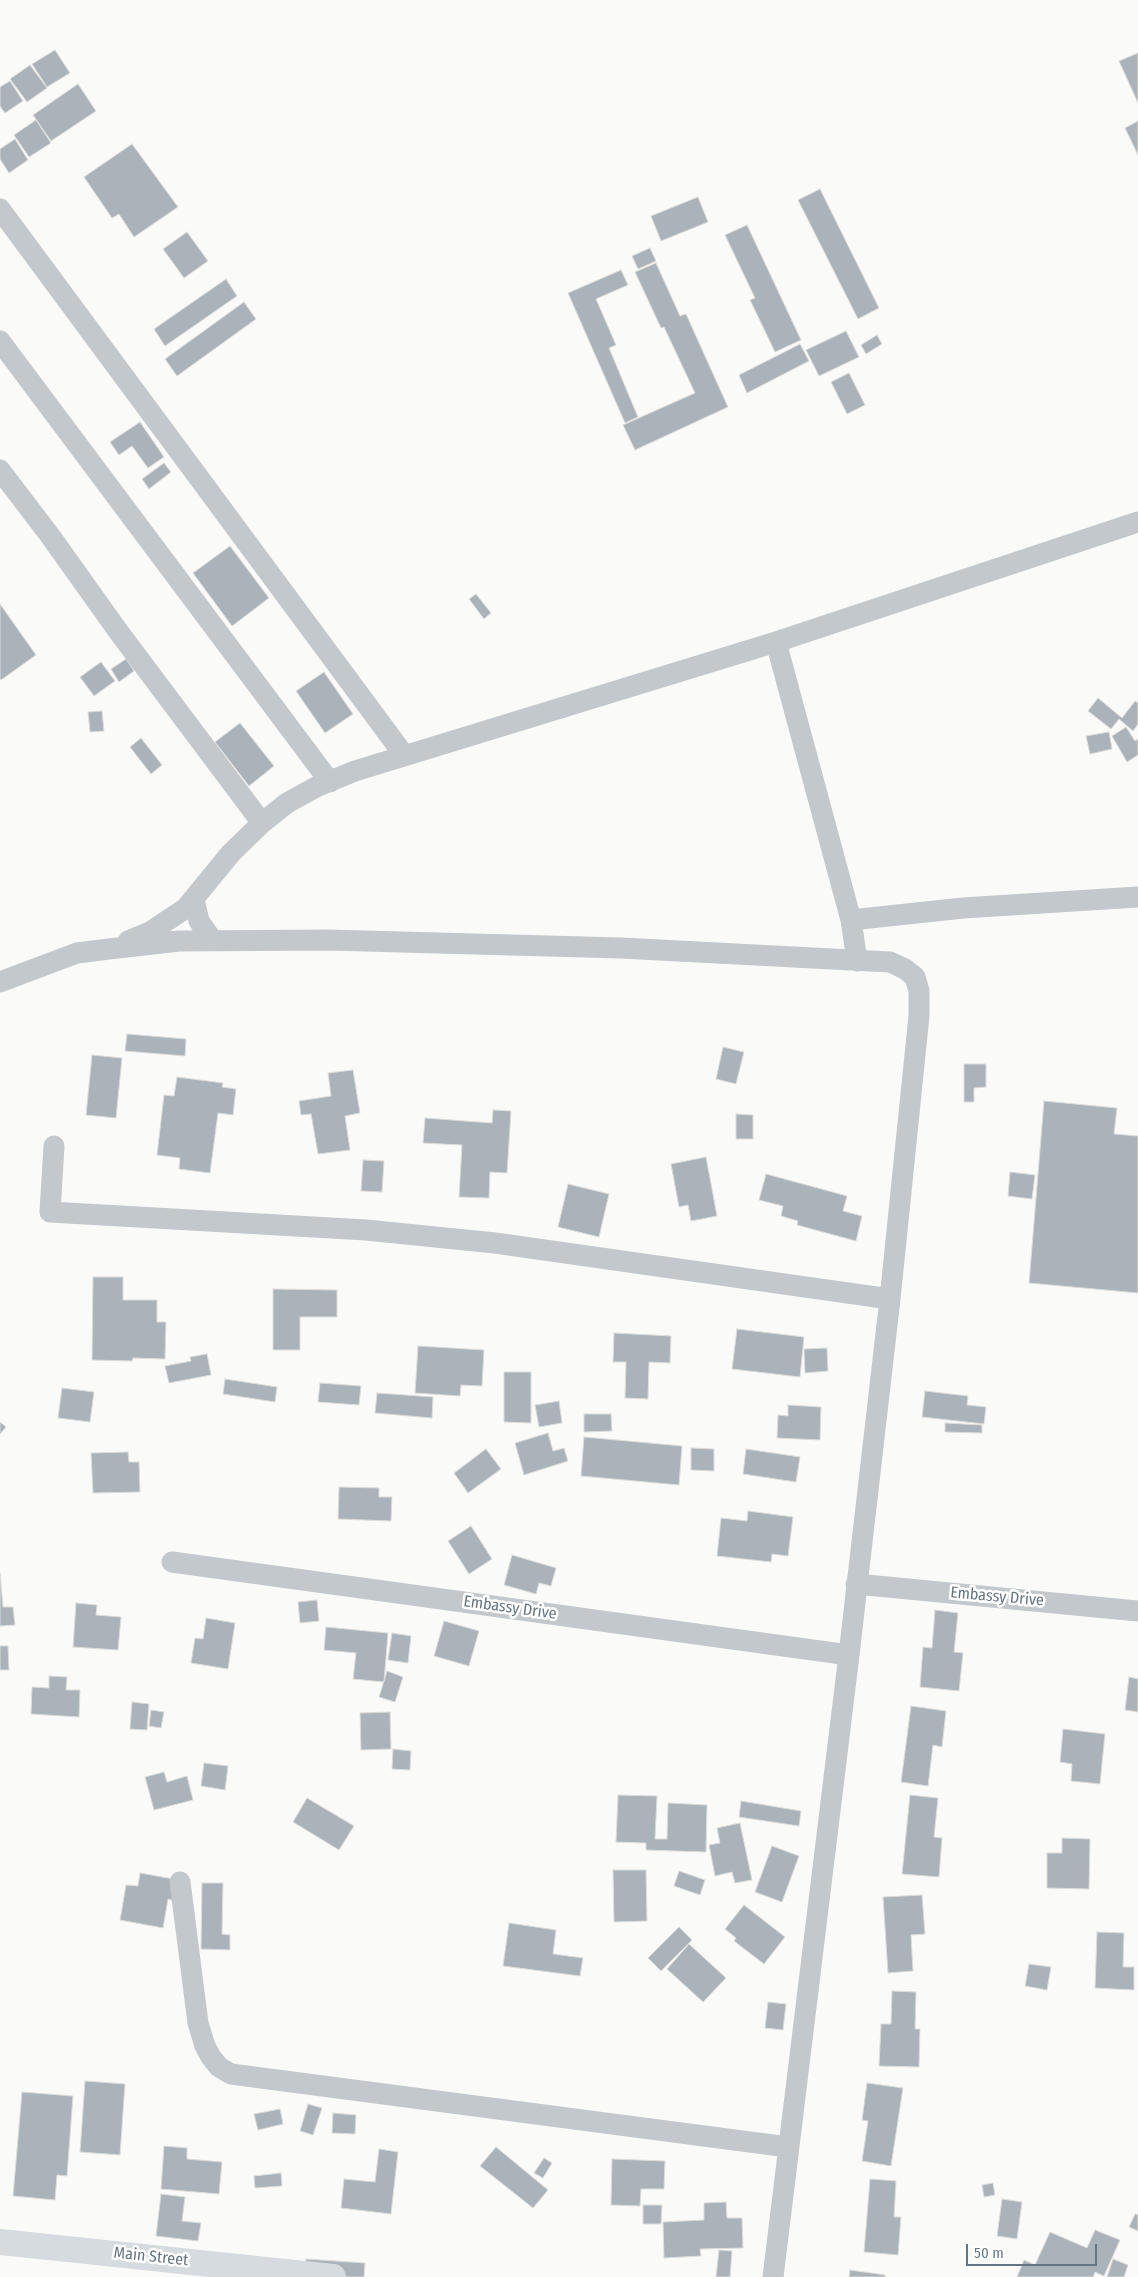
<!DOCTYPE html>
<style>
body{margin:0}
#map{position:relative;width:1138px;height:2277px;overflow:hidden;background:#fafaf8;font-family:"Fira Sans Condensed",sans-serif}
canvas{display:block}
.scale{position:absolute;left:966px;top:2244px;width:131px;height:22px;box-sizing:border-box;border:2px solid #657683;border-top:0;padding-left:6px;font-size:15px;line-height:18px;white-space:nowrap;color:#657683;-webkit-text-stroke:4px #fff;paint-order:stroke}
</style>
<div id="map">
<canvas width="1138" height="2277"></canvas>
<div class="scale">50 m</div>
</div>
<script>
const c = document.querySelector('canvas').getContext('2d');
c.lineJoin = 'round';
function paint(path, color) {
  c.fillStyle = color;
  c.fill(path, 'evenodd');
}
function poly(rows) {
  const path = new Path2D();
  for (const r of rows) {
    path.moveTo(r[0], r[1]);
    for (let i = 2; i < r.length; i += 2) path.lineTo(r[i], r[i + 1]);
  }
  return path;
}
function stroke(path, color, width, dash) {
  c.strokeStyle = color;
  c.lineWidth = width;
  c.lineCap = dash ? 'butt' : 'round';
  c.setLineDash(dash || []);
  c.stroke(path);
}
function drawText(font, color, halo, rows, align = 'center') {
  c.font = font + ' "Fira Sans Condensed",sans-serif';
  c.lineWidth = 5;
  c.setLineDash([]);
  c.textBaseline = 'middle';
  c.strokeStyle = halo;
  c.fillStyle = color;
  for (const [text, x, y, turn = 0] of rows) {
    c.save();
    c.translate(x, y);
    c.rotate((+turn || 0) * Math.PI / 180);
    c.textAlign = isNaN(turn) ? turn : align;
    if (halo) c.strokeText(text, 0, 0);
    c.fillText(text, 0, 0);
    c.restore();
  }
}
const building = poly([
 [55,50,70,73,47,87,32,64,55,50],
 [1138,53,1138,103,1119,61,1138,53],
 [30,65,47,88,27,102,10,79,30,65],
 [10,81,23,101,5,113,0,106,0,87,10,81],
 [78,84,96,111,51,141,33,115,78,84],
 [36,120,51,143,29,157,14,135,36,120],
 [1138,121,1138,155,1125,128,1138,121],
 [15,139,28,160,9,173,0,159,0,149,15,139],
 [132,144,178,207,134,237,119,214,112,218,84,177,132,144],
 [820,189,879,308,858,319,798,200,820,189],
 [698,197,708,222,661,241,651,216,698,197],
 [747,225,801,340,775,352,750,300,755,298,725,235,747,225],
 [187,232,208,261,184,278,163,249,187,232],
 [650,248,656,261,638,269,632,256,650,248],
 [656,263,680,316,686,314,728,407,635,450,623,425,695,393,664,327,661,328,635,272,656,263],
 [621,270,628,285,596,299,616,345,609,348,638,417,625,423,568,293,621,270],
 [226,279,237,296,165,346,154,329,226,279],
 [244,302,256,319,177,376,165,359,244,302],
 [846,331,859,357,819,376,806,350,846,331],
 [877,335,882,344,866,354,861,345,877,335],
 [800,344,809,361,747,393,739,375,800,344],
 [849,373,865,405,847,414,831,382,849,373],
 [140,422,164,457,148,468,132,446,119,455,110,442,140,422],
 [164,463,171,472,149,489,142,479,164,463],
 [230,546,269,598,232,626,193,573,230,546],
 [476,594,491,613,484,619,469,599,476,594],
 [0,604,36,655,1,680,0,679,0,604],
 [126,659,134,671,119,682,111,669,126,659],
 [101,662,115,681,94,696,80,677,101,662],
 [324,672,353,714,325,733,296,691,324,672],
 [1098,698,1122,718,1135,701,1138,703,1138,724,1133,731,1119,719,1111,729,1088,711,1098,698],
 [102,711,104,731,90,732,88,712,102,711],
 [240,723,274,766,249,786,215,742,240,723],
 [1126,727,1135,741,1138,739,1138,755,1127,762,1112,736,1126,727],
 [1109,732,1112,749,1090,754,1086,736,1109,732],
 [141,738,162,765,151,774,130,747,141,738],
 [127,1034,186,1039,185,1056,125,1051,127,1034],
 [723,1047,744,1052,736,1084,716,1079,723,1047],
 [92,1055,122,1058,116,1118,86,1115,92,1055],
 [964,1064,986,1064,986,1087,974,1088,974,1102,964,1102,964,1064],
 [353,1070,360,1113,345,1116,350,1150,318,1154,311,1114,301,1115,299,1101,331,1096,328,1073,353,1070],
 [177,1077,223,1083,222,1087,236,1089,233,1115,218,1113,210,1173,179,1169,180,1158,157,1155,164,1095,174,1096,177,1077],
 [1044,1101,1117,1108,1114,1134,1138,1136,1138,1293,1029,1283,1044,1101],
 [493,1110,511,1111,507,1173,490,1172,489,1198,459,1197,462,1145,423,1143,425,1118,492,1123,493,1110],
 [736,1114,753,1115,753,1139,736,1139,736,1114],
 [706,1157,717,1216,691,1221,688,1205,679,1207,671,1164,706,1157],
 [363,1160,384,1161,382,1192,361,1191,363,1160],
 [1010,1172,1035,1175,1032,1199,1008,1196,1010,1172],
 [766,1174,847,1196,843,1211,862,1216,856,1241,797,1225,798,1221,781,1216,783,1206,759,1200,766,1174],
 [568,1184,609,1194,599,1237,558,1227,568,1184],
 [93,1277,123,1277,123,1300,157,1300,157,1322,166,1322,165,1359,133,1358,132,1361,92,1360,93,1277],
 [273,1289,337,1290,337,1317,300,1317,300,1350,273,1350,273,1289],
 [737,1329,804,1337,800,1377,732,1369,737,1329],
 [614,1333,671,1336,670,1363,649,1362,648,1399,625,1398,626,1362,613,1362,614,1333],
 [418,1346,484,1350,482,1386,461,1385,460,1396,415,1393,418,1346],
 [827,1348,828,1371,805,1373,804,1349,827,1348],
 [207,1354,211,1375,169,1383,165,1366,191,1361,190,1357,207,1354],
 [504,1372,531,1372,531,1423,504,1422,504,1372],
 [225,1379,277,1387,275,1402,223,1394,225,1379],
 [320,1383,361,1386,359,1405,318,1402,320,1383],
 [62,1388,94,1392,90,1422,58,1418,62,1388],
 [925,1391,968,1396,967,1405,986,1407,984,1424,922,1417,925,1391],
 [377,1393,433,1397,432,1418,375,1413,377,1393],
 [559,1401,562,1423,539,1427,535,1405,559,1401],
 [788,1405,821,1407,820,1440,777,1438,778,1415,788,1416,788,1405],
 [584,1414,611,1414,612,1431,584,1432,584,1414],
 [0,1422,6,1427,0,1434,0,1422],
 [945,1423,982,1425,982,1433,945,1432,945,1423],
 [548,1433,553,1451,564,1448,568,1461,524,1475,515,1443,548,1433],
 [584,1437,682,1446,679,1485,581,1476,584,1437],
 [691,1448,714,1449,714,1471,691,1470,691,1448],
 [486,1449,501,1469,468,1493,454,1473,486,1449],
 [746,1449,800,1457,796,1482,743,1474,746,1449],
 [128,1452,129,1462,139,1462,140,1492,93,1493,91,1453,128,1452],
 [339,1487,379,1488,379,1497,392,1497,391,1521,338,1519,339,1487],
 [748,1511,793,1517,788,1556,772,1554,771,1562,717,1556,721,1518,747,1521,748,1511],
 [471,1526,492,1559,469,1574,448,1541,471,1526],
 [512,1555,556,1568,551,1586,539,1583,536,1594,504,1585,512,1555],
 [0,1573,3,1607,13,1607,15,1625,0,1626,0,1573],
 [317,1600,319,1621,300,1623,298,1602,317,1600],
 [76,1603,97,1605,96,1615,121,1617,118,1650,73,1647,76,1603],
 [935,1610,958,1613,954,1652,963,1653,959,1691,920,1687,923,1647,932,1648,935,1610],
 [206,1618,235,1623,228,1669,191,1663,195,1638,203,1639,206,1618],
 [444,1621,479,1631,469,1666,434,1656,444,1621],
 [326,1627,388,1633,384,1682,353,1679,356,1653,324,1650,326,1627],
 [392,1633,411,1636,408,1663,388,1660,392,1633],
 [0,1646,8,1646,9,1670,0,1670,0,1646],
 [387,1671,403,1677,395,1702,379,1697,387,1671],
 [49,1676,67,1677,66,1690,80,1690,79,1717,31,1714,32,1687,49,1688,49,1676],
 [1129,1677,1138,1679,1138,1712,1125,1710,1129,1677],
 [132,1702,149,1704,147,1730,130,1729,132,1702],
 [911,1706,946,1711,942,1747,933,1745,928,1786,901,1782,911,1706],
 [151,1710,164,1712,161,1728,149,1726,151,1710],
 [390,1712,391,1749,361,1750,360,1713,390,1712],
 [1063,1729,1105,1734,1100,1784,1071,1781,1072,1764,1060,1762,1063,1729],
 [393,1749,411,1751,410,1770,392,1769,393,1749],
 [204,1763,228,1766,225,1790,201,1786,204,1763],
 [164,1772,167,1782,187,1776,193,1800,154,1810,145,1777,164,1772],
 [618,1795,657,1796,655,1839,667,1839,668,1803,707,1805,706,1852,646,1850,646,1843,616,1842,618,1795],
 [910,1795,938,1798,934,1837,942,1838,939,1877,902,1874,910,1795],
 [307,1798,354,1826,339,1850,293,1822,307,1798],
 [741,1801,801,1811,799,1826,739,1817,741,1801],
 [740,1823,752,1880,735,1883,732,1872,715,1876,709,1845,720,1843,717,1828,740,1823],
 [1062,1838,1090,1839,1089,1889,1047,1888,1047,1853,1062,1853,1062,1838],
 [772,1846,799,1856,782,1902,755,1892,772,1846],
 [613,1870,646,1870,647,1921,614,1922,613,1870],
 [679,1871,705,1880,700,1895,674,1886,679,1871],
 [140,1873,179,1880,175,1901,168,1899,163,1928,120,1920,126,1885,138,1886,140,1873],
 [202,1883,223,1883,222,1934,230,1935,230,1950,201,1949,202,1883],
 [922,1895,925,1934,911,1935,913,1971,888,1973,883,1897,922,1895],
 [744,1905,785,1937,764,1964,734,1941,736,1938,725,1929,744,1905],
 [509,1923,556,1930,553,1954,583,1958,580,1976,503,1966,509,1923],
 [679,1927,692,1940,661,1971,648,1958,679,1927],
 [1097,1932,1124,1933,1123,1967,1134,1967,1134,1990,1095,1988,1097,1932],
 [689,1944,726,1978,703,2002,667,1969,689,1944],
 [1029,1964,1051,1967,1047,1990,1025,1986,1029,1964],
 [892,1991,916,1992,915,2029,920,2029,919,2067,879,2066,881,2024,891,2024,892,1991],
 [768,2002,786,2004,783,2030,765,2028,768,2002],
 [85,2081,125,2084,120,2155,80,2152,85,2081],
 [867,2083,903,2088,891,2166,862,2161,868,2121,862,2120,867,2083],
 [22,2092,73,2096,67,2176,57,2175,55,2200,13,2196,22,2092],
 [308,2104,322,2108,313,2135,300,2131,308,2104],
 [280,2109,283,2124,258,2130,254,2114,280,2109],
 [333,2113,356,2115,355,2134,332,2133,333,2113],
 [164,2146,187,2148,187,2159,222,2162,219,2194,161,2189,164,2146],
 [496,2147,548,2190,533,2208,480,2166,496,2147],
 [379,2149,398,2152,391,2214,341,2208,344,2179,375,2182,379,2149],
 [544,2158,552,2163,543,2178,534,2173,544,2158],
 [612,2159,665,2161,664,2189,641,2189,640,2206,611,2205,612,2159],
 [281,2173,282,2186,255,2188,254,2176,281,2173],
 [870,2179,896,2181,894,2217,901,2217,898,2255,864,2252,870,2179],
 [993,2183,995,2195,984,2197,982,2185,993,2183],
 [161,2194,185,2197,182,2221,201,2223,198,2241,156,2236,161,2194],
 [1002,2199,1022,2202,1017,2239,997,2236,1002,2199],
 [726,2202,727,2218,742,2218,743,2248,700,2249,701,2256,664,2258,663,2222,704,2220,704,2203,726,2202],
 [643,2205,662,2205,661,2224,643,2224,643,2205],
 [1135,2214,1138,2215,1138,2231,1129,2227,1135,2214],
 [1095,2230,1120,2240,1104,2276,1095,2272,1093,2277,1017,2277,1024,2260,1035,2265,1050,2232,1087,2248,1095,2230],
 [719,2250,732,2251,730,2277,716,2277,719,2250],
 [306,2259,365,2263,364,2277,305,2277,306,2259],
 [1113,2259,1128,2265,1124,2277,1107,2277,1113,2259],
 [850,2270,885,2275,885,2277,849,2277,850,2270]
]);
const minor = poly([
 [0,209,404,755],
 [0,341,330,782],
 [0,470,51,537,118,631,262,823],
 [776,642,851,920,857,961],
 [194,899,199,921,213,941],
 [851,920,963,908,1138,897],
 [128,941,150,932,186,908,231,853,262,823,287,803,318,786,355,771,776,642,1138,522],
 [0,982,77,953,109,949,179,941,328,940,621,948,890,962,905,969,915,977,919,991,919,1016,890,1299,849,1655,773,2277],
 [54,1146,50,1212,366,1230,495,1243,890,1299],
 [172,1562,849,1655],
 [856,1584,1138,1611],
 [180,1882,198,2023,205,2046,211,2057,219,2067,231,2074,788,2147]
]);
const major = poly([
 [0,2242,333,2277]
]);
const streetNames = [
 ["Embassy Drive",997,1597,5],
 ["Embassy Drive",510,1608,8],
 ["Main Street",151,2257,6]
];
paint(building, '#aab3b9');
stroke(building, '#dcdcda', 1);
stroke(minor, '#c3c8cc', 21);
stroke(major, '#d6dbdf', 26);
drawText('16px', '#657683', '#fff', streetNames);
</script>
